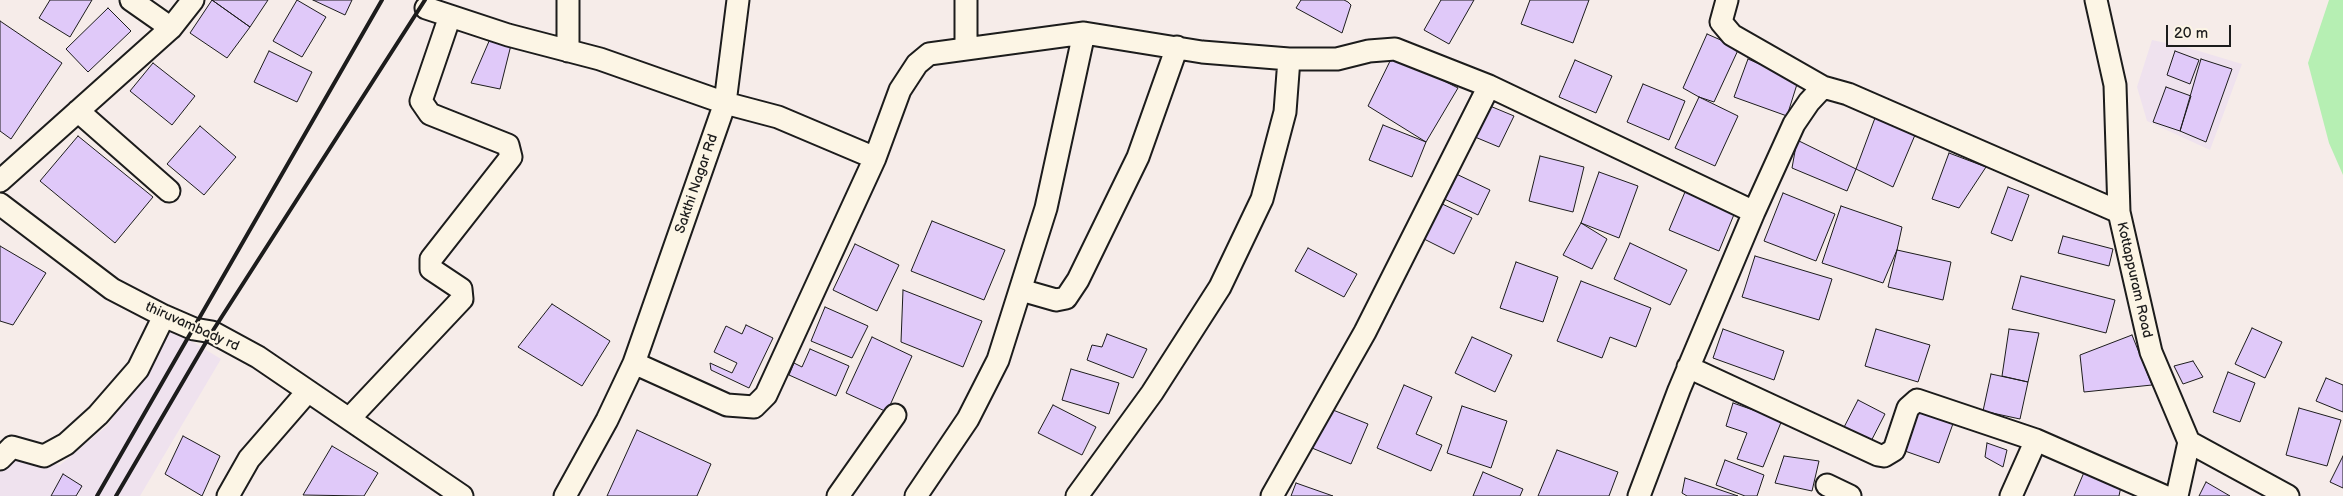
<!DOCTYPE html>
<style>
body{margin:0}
#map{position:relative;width:2343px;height:496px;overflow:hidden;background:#f6ece9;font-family:"Balsamiq Sans",sans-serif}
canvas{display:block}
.scale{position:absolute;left:2166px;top:25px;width:65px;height:22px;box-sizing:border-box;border:2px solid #1c1c1c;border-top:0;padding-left:6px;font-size:15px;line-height:18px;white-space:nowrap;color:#1c1c1c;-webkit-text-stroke:4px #fcf5e5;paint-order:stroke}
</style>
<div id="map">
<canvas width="2343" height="496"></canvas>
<div class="scale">20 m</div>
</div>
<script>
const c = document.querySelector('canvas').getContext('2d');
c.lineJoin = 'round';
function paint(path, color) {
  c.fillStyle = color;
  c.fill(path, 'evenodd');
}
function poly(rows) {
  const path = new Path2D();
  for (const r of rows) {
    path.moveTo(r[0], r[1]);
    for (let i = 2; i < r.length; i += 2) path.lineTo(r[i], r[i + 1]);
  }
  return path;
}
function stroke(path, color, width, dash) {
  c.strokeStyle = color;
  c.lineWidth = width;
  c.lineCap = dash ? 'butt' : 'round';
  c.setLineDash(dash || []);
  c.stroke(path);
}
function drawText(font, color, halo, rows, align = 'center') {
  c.font = font + ' "Balsamiq Sans",sans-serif';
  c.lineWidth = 4;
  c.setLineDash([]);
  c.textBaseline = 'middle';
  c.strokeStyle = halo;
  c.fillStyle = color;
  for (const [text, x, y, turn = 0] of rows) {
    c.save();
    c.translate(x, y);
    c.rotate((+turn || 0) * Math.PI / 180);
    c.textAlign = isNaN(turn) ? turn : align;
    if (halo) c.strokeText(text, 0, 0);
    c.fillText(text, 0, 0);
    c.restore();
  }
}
const built = poly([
 [2152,40,2189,48,2242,64,2210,150,2147,121,2137,87],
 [168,327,221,359,140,496,0,496,0,468,8,453,60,465,108,425]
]);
const green = poly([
 [2329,0,2343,0,2343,175,2329,143,2308,63]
]);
const building = poly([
 [50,0,92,0,70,37,39,18,50,0],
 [212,0,250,27,227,58,190,33,212,0],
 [212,0,268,0,250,27,212,0],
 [297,0,326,17,302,57,273,41,297,0],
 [313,0,352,0,345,15,313,0],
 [1301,0,1344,0,1348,2,1351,5,1342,33,1296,8,1301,0],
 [1441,0,1474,0,1449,44,1424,30,1441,0],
 [1530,0,1589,0,1573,43,1521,24,1530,0],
 [108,8,131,31,88,72,66,49,108,8],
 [0,21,62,63,11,139,0,131,0,21],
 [1707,34,1739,48,1714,102,1699,97,1683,88,1707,34],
 [490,39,511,45,500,89,471,83,490,39],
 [269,51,312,72,297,102,254,82,269,51],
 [2175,51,2199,60,2190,84,2167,75,2175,51],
 [1393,55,1458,88,1426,142,1368,106,1393,55],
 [1748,59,1798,81,1787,116,1734,97,1748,59],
 [2201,59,2232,69,2206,142,2180,131,2201,59],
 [1575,60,1612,76,1596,113,1559,97,1575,60],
 [153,63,195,96,172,125,130,91,153,63],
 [1643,84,1685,101,1669,140,1627,122,1643,84],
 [2166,87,2191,96,2180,131,2153,122,2166,87],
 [1699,97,1738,116,1715,166,1675,148,1699,97],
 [1490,106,1514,116,1499,147,1475,137,1490,106],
 [1875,118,1915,135,1893,187,1856,169,1875,118],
 [1383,125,1426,142,1412,177,1369,160,1383,125],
 [200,126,236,157,204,195,167,164,200,126],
 [78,136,153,197,115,243,40,181,78,136],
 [1797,140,1856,169,1847,191,1792,168,1797,140],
 [1949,153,1986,167,1959,208,1932,199,1949,153],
 [1540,156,1584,167,1573,212,1529,201,1540,156],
 [1452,172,1490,190,1478,215,1440,197,1452,172],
 [1599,172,1638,186,1619,238,1581,223,1599,172],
 [2008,187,2029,195,2012,241,1991,233,2008,187],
 [1685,192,1735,212,1719,251,1669,230,1685,192],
 [1783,193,1835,214,1816,261,1764,241,1783,193],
 [1438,202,1472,218,1454,254,1420,237,1438,202],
 [1841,206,1902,227,1897,250,1883,283,1822,263,1841,206],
 [932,221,1005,250,984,300,911,271,932,221],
 [1581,223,1607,239,1592,269,1563,255,1581,223],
 [2063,236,2113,249,2109,266,2058,253,2063,236],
 [1630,243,1687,270,1670,305,1614,279,1630,243],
 [855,244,899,265,877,311,833,290,855,244],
 [0,246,46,273,13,325,0,321,0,246],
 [1308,248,1357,274,1344,297,1295,271,1308,248],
 [1897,250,1951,262,1943,300,1888,287,1897,250],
 [1755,256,1832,279,1819,320,1742,297,1755,256],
 [1516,262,1558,277,1543,322,1500,308,1516,262],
 [2021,276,2115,300,2106,333,2012,309,2021,276],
 [1581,281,1651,308,1636,347,1610,337,1602,358,1557,341,1581,281],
 [903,290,982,321,963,367,901,342,903,290],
 [552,304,610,341,582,386,518,347,552,304],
 [825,307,868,326,852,358,811,341,825,307],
 [746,325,773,338,749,388,711,370,710,363,732,373,737,363,714,352,726,326,742,334,746,325],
 [2252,328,2282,342,2265,378,2235,364,2252,328],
 [1723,329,1784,351,1774,380,1713,358,1723,329],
 [1876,329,1930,345,1918,382,1865,366,1876,329],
 [2009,329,2039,333,2028,382,2002,376,2009,329],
 [1107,334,1147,349,1133,378,1087,360,1092,345,1102,347,1107,334],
 [2132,335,2152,385,2084,392,2080,355,2132,335],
 [872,337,912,356,887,412,846,393,872,337],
 [1472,337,1512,355,1495,392,1455,373,1472,337],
 [810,349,849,366,836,396,789,375,794,363,802,367,810,349],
 [2193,361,2203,377,2183,384,2174,366,2193,361],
 [1071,369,1119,383,1109,414,1062,400,1071,369],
 [2228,372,2255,383,2240,422,2213,412,2228,372],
 [1991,374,2028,382,2020,419,1983,411,1991,374],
 [2326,378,2343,385,2343,412,2316,401,2326,378],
 [1404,385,1432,397,1416,434,1442,445,1431,471,1377,448,1404,385],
 [1858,400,1885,414,1867,449,1840,435,1858,400],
 [1733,403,1782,420,1763,467,1737,459,1747,433,1726,426,1733,403],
 [1053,405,1096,427,1082,455,1038,433,1053,405],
 [1918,405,1955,418,1939,463,1902,450,1918,405],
 [1462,406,1507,421,1491,468,1447,453,1462,406],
 [1328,408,1368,424,1351,464,1312,448,1328,408],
 [2299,408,2341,420,2327,466,2286,455,2299,408],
 [637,430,711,464,697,496,607,496,637,430],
 [183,436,220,456,202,496,165,474,183,436],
 [1987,443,2007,450,2003,467,1985,457,1987,443],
 [332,446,378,473,364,496,303,495,332,446],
 [1557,450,1618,472,1609,496,1538,496,1557,450],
 [1784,456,1819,461,1812,491,1775,483,1784,456],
 [2343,456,2343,488,2330,482,2343,456],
 [1725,460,1764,475,1757,496,1745,496,1716,485,1725,460],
 [2085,470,2121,486,2119,496,2074,496,2085,470],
 [1483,472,1523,489,1520,496,1473,496,1483,472],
 [63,474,82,486,76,496,51,496,63,474],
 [1685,478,1738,496,1687,496,1682,493,1685,478],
 [2206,482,2230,496,2199,496,2206,482],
 [1296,483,1333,496,1291,496,1296,483]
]);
const minor = poly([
 [131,0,171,28],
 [1727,0,1721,22,1732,35,1823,87],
 [2096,0,2115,85,2119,212,2151,352,2189,442,2288,496],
 [426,8,508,35,600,59,725,103,778,117,875,158,900,90,917,64,929,54,1084,33,1202,52,1289,59,1337,59,1369,51,1395,49,1489,86,1754,212],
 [966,48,966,0],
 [568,51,568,0],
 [78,111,169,191],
 [0,181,171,28,193,0],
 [0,204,112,289,164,316,194,329,212,332,258,357,462,496],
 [1021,290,1056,300,1066,298,1078,280,1138,157,1177,47],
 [634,363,725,103,738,0],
 [1688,367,1878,455,1884,456,1894,450,1908,408,1917,400,2036,440,2164,496],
 [349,419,462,299,461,289,431,269,431,259,511,157,508,145,430,114,421,101,450,16],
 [0,459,12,447,44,456,66,444,98,415,138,369,164,316],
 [1827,485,1850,496],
 [228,496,249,459,308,391],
 [565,496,607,420,634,363,727,405,754,407,766,395,875,158],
 [838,496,895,415],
 [916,496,968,419,998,360,1046,208,1084,33],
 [1077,496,1152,393,1220,287,1262,199,1285,112,1289,59],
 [1272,496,1365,332,1489,86],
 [1639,496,1679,390,1754,212,1794,124,1809,102,1823,87,1848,94,2119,212],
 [2011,496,2036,440],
 [2177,496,2189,442]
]);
const rail = poly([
 [97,496,382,0],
 [116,496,212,332,425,0]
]);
const streetNames = [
 ["Sakthi Nagar Rd",697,184,-71],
 ["Kottappuram Road",2134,280,77],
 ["thiruvambady rd",192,327,24]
];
paint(built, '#efe2ee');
paint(green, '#b6efb3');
paint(building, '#e0c9f9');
stroke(building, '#1c1c1c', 1);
stroke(minor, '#1c1c1c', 25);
stroke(minor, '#fcf5e5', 21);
stroke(rail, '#1c1c1c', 4);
drawText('14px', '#1c1c1c', '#fcf5e5', streetNames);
</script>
